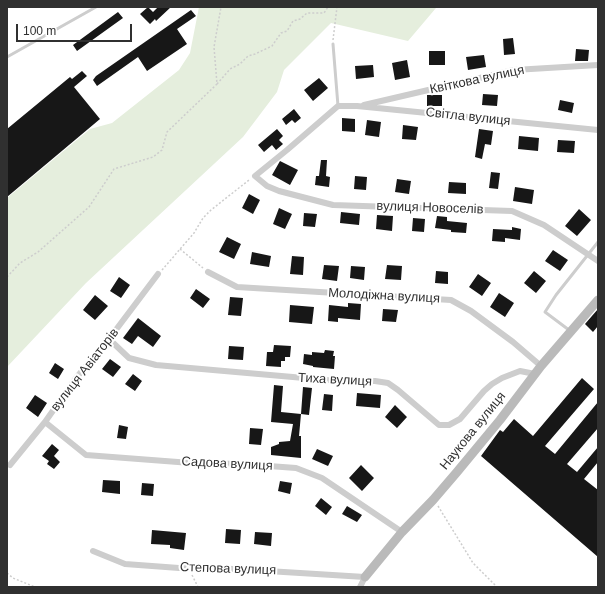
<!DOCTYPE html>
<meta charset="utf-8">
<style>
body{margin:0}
#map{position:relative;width:605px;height:594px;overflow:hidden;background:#fff;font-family:Helvetica,sans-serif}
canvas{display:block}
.frame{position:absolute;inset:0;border:8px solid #303030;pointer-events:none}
.scale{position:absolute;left:16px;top:24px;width:116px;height:18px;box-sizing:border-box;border:2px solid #303030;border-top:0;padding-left:5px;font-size:12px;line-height:14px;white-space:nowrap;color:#303030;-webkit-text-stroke:3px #fff;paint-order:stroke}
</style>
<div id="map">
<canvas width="605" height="594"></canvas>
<div class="frame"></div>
<div class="scale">100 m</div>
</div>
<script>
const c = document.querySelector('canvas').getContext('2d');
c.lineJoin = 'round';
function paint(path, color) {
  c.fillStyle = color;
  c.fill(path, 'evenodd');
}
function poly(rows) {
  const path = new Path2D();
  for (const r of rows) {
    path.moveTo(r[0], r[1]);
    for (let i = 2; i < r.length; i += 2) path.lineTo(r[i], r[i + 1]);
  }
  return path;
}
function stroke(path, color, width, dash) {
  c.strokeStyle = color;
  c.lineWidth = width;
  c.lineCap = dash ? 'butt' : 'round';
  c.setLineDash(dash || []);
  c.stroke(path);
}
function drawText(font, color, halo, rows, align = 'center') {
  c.font = font + ' Helvetica,sans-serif';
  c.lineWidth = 4;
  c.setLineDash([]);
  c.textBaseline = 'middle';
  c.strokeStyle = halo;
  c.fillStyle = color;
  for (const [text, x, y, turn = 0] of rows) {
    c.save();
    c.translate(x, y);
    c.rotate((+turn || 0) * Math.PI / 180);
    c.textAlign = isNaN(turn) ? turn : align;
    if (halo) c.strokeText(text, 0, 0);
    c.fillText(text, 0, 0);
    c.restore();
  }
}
const green = poly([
 [199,7,436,8,408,41,331,23,284,70,277,92,243,137,86,283,7,367,7,198,90,129,112,123,179,70,190,53]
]);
const building = poly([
 [148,7,153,12,158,7,171,7,156,21,155,19,150,24,140,14],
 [191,10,196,16,177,29,187,44,147,71,138,57,97,86,93,80,96,76],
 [118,12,123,18,77,51,73,45],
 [513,38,515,54,504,55,503,39],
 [576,49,589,50,588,61,575,61],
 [429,51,445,51,445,65,429,65],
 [484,55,486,67,468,70,466,57],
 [407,60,410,77,395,80,392,63],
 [373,65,374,77,356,79,355,66],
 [82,71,87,76,74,87,100,119,7,197,7,129,70,77,72,79],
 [319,78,328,88,313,101,304,90],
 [483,94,498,95,497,106,482,105],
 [427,95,442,95,442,106,427,106],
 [560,100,574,103,572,113,558,110],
 [294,109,301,118,295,123,292,120,286,125,282,119],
 [342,118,355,119,355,132,342,131],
 [367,120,381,122,379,137,365,135],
 [403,125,418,127,416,140,402,139],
 [277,129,283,136,279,140,283,144,276,150,272,145,264,152,258,145],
 [479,129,493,131,491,145,485,144,482,159,475,157],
 [519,136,539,138,538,151,518,149],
 [558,140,575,141,574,153,557,152],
 [321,160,327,160,326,176,330,177,329,187,315,185,316,176,319,176],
 [280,161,298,170,290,185,272,175],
 [491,172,500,173,498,189,489,188],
 [355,176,367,177,366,190,354,189],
 [397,179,411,181,409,194,395,192],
 [449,182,466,183,466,194,448,193],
 [515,187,534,190,532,204,513,201],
 [249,194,260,200,253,214,242,208],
 [279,208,292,214,285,229,273,224],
 [579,209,591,220,577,236,565,226],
 [341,212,360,214,359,225,340,223],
 [304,213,317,214,315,227,303,226],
 [377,215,393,216,392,231,376,229],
 [437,216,447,217,447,221,467,223,466,233,451,232,451,230,435,228],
 [413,218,425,219,424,232,412,231],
 [512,227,521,229,520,240,505,238,505,242,492,241,493,229,512,230],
 [227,237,241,244,234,259,219,252],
 [553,250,568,260,560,271,545,261],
 [252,252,271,256,269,267,250,264],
 [292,256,304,257,303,275,290,274],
 [324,265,339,266,337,281,322,279],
 [387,265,402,266,401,280,385,279],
 [351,266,365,267,364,280,350,278],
 [436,271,448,272,448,284,435,283],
 [534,271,546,281,536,293,524,283],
 [478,274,491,283,482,296,469,287],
 [119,277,130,285,121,298,110,291],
 [196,289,210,299,203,308,190,298],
 [499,293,514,303,505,317,490,307],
 [95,295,108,306,95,320,83,310],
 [230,297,243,298,241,316,228,315],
 [348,303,361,304,360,320,338,318,338,322,328,321,329,305,348,307],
 [290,305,314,307,312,324,289,322],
 [383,309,398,310,396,322,382,321],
 [598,309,598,326,593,332,585,324],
 [138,318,161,336,153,347,138,336,132,344,123,338],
 [274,345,291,346,290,357,285,357,285,361,281,361,281,367,266,366,267,352,273,352],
 [229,346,244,347,243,360,228,359],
 [325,350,334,351,333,356,335,356,334,369,313,367,313,366,303,364,304,354,312,355,312,352,324,353],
 [110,359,121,367,113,377,102,369],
 [55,363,64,369,58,379,49,373],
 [133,374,142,381,135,391,125,384],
 [582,378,594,389,545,446,555,454,598,402,598,428,567,464,577,472,598,447,598,462,584,479,598,490,598,557,481,456,500,430,503,432,514,419,533,436],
 [274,385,283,386,281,412,301,414,299,436,301,436,301,458,271,455,271,447,279,444,279,442,290,441,293,424,271,422],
 [303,387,312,388,309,415,301,414],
 [357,393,381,395,380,408,356,406],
 [324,394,333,395,332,411,322,410],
 [35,395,47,403,38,417,26,408],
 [395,405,407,417,397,428,385,417],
 [119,425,128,427,126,439,117,438],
 [250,428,263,429,261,445,249,444],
 [52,444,59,450,54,456,60,462,54,469,47,464,49,461,42,456],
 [317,449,333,456,328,466,312,459],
 [361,465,374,478,362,491,349,478],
 [103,480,120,481,120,494,102,492],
 [280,481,292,483,290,494,278,491],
 [142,483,154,484,153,496,141,495],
 [321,498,332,507,326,515,315,506],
 [347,506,362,515,357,522,342,514],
 [226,529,241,530,240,544,225,543],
 [152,530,186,533,184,550,170,548,170,545,151,544],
 [255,532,272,533,271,546,254,544]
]);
const path = poly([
 [333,40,337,7],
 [217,84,230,69,240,64,248,56,255,54,272,46,281,33,287,31,293,21,300,19,307,13,324,13,328,7],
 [180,249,203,268],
 [162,270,194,233,203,218,211,210,249,180],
 [7,277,20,263,38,252,89,207,114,169,153,157,162,150,167,132,217,84,214,47,221,7],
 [438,506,473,563,497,587],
 [7,573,13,578,35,587],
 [192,575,198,587]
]);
const lane = poly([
 [333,44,338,106],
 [7,57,96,7],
 [569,330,545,312,556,295,598,242]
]);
const street = poly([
 [364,105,514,70,598,65],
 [598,130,357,106,338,106,287,150,255,176,267,186,279,191,333,205,512,211,544,225,598,261],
 [208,272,237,287,451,300,471,311,513,342,541,366],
 [109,339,129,358,156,365,327,380,375,381,388,383,398,390,439,425,449,425,460,419,484,391,492,384,502,378,520,371,535,374],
 [45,422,86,455,191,463,242,464,296,468,322,478,402,532],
 [10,465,45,422,76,378,109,339,158,274],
 [93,551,125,564,179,568,235,569,365,577,360,587]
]);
const secondary = poly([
 [365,577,402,532,433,500,457,472,500,420,541,366,598,300]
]);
const streetNames = [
 ["Квіткова вулиця",477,80,-12],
 ["Світла вулиця",468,117,6],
 ["вулиця Новоселів",430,208,2],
 ["Молодіжна вулиця",384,296,3],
 ["вулиця Авіаторів",85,370,-52],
 ["Тиха вулиця",335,380,3],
 ["Наукова вулиця",473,431,-51],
 ["Садова вулиця",227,464,3],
 ["Степова вулиця",228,569,2]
];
paint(green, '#e5eedd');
paint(building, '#171717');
stroke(path, '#cdcdcd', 1.5, [2, 2]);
stroke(lane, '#cdcdcd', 3);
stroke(street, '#cdcdcd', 6);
stroke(secondary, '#bababa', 9);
drawText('13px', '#303030', '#fff', streetNames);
</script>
